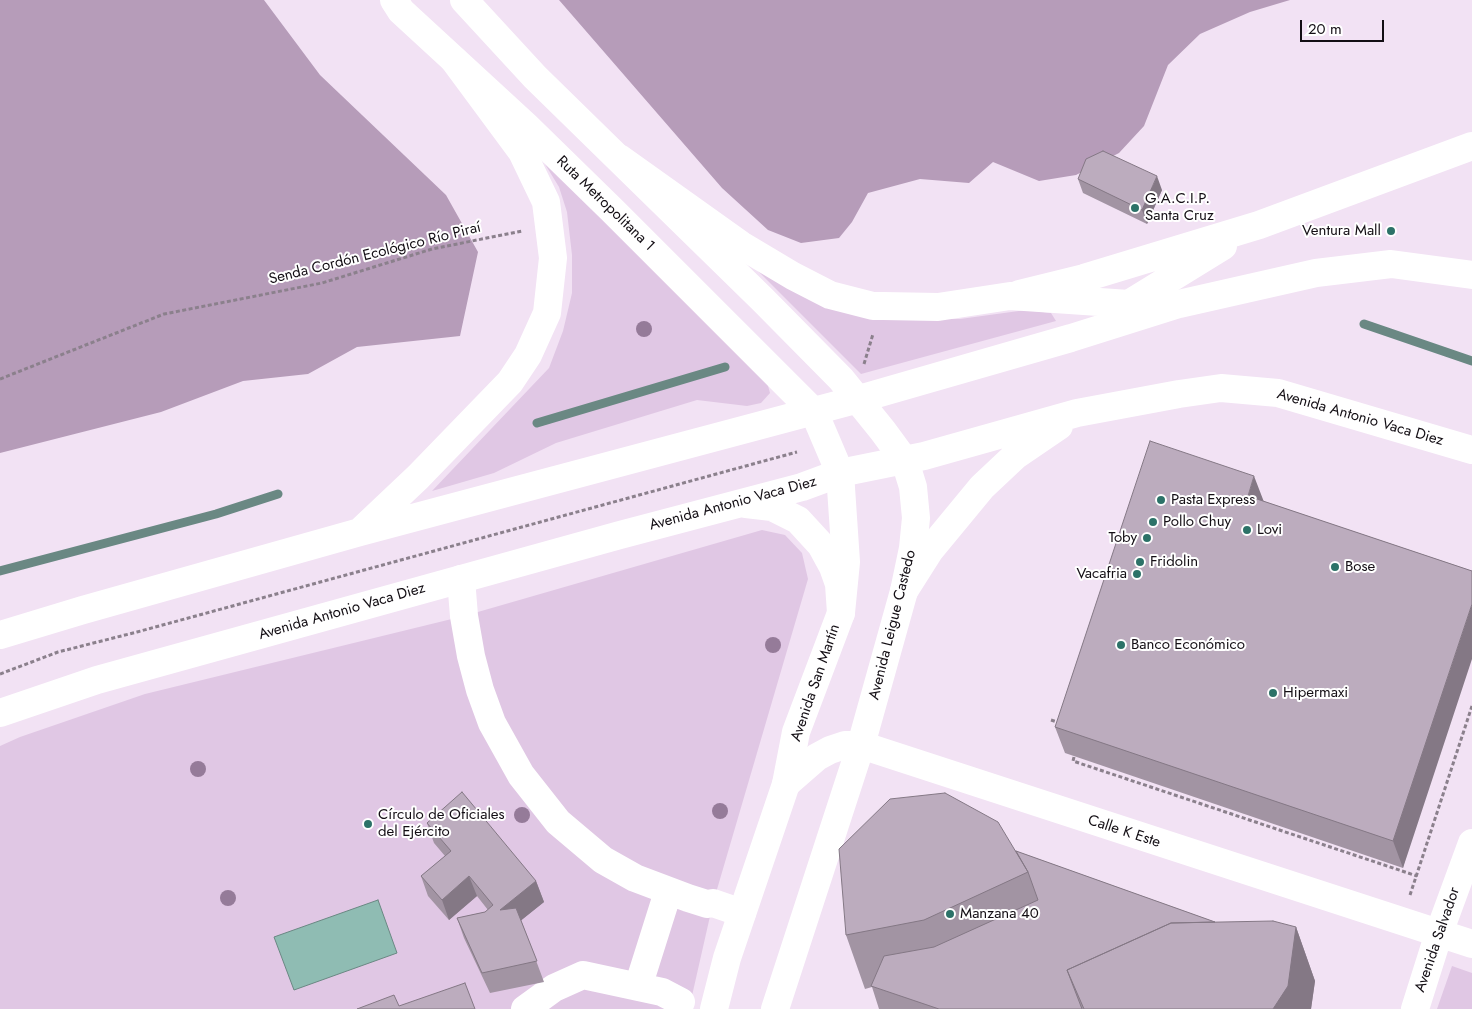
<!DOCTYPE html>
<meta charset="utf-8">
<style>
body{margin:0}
#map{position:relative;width:1472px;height:1009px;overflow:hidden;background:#f2e2f4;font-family:Jost,sans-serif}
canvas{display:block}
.scale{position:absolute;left:1300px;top:20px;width:84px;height:22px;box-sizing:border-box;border:2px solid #130e14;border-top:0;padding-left:6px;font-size:15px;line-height:18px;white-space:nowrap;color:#130e14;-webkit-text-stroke:4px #fff;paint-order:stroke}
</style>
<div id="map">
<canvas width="1472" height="1009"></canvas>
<div class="scale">20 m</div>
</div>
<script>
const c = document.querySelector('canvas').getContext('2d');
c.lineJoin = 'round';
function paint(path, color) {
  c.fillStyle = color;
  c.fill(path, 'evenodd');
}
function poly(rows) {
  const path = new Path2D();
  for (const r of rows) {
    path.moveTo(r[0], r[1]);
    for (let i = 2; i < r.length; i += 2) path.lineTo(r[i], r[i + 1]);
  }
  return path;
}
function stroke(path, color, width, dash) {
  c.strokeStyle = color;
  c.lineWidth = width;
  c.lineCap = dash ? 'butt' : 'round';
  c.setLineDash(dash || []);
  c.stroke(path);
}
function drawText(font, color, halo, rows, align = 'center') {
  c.font = font + ' Jost,sans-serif';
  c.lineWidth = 4;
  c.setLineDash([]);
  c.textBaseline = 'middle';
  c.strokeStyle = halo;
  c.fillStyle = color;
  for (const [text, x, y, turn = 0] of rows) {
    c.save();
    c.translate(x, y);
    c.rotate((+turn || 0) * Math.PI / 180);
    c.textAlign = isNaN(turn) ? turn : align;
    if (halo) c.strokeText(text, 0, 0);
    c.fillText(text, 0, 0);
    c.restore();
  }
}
const green = poly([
 [540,156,767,382,770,393,761,403,747,406,697,400,556,443,494,473,432,491,549,368,563,331,572,293,572,255,567,212,559,187],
 [739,252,907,319,960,319,1026,310,1051,313,1056,321,861,374],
 [762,530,785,535,802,553,808,579,713,903,689,1009,0,1009,0,746,20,737,145,694,464,616],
 [1452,966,1472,973,1472,1009,1437,1009]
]);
const forest = poly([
 [0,0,264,0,320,75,446,195,478,252,460,336,357,347,308,374,243,381,161,412,0,453],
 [559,0,1290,0,1250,12,1200,34,1168,65,1144,126,1119,153,1076,175,1039,181,993,162,969,183,920,179,868,193,852,222,839,238,801,243,768,230,722,188]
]);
const water = poly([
 [378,900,397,953,294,990,274,937,378,900]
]);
const stream = poly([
 [1364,324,1472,361],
 [537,423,725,367],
 [0,571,216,514,278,494]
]);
const path = poly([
 [864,364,873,334],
 [0,379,164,314,322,283,432,249,522,231],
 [0,674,58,652,137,632,797,452],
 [1051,720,1060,723],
 [1074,757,1073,761,1417,876],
 [1410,895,1472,706]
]);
const minor = poly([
 [1019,294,1084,278,1259,225,1472,146],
 [1119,310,1223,246],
 [461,579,464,616,471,656,480,690,492,723,521,775,558,822,603,860,635,878,688,898,707,904,713,903,742,913],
 [786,784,817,757,830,750,845,745,861,745,1472,944],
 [638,987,668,892],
 [525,1009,554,988,583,975,662,992,681,1002],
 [1415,1009,1439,933,1472,843]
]);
const major = poly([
 [394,0,401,11,526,126,613,211,814,412,840,473,846,562,841,613,796,732,786,784,727,958,714,1009],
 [464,0,535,77,763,300,841,379,883,431,905,461,913,487,916,518,913,548,904,591,861,745,775,1009]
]);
const highway = poly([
 [619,158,741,245,793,276,830,295,873,306,883,306,938,307,1010,296,1129,304,1154,304],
 [746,504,772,507,798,520,821,545,833,567,839,584,841,613],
 [363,529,418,477,510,382,528,355,547,313,553,258,546,202,522,152,454,60],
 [904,591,930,550,982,487,1015,456,1059,426],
 [0,635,83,610,360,532,859,399,1071,338,1179,304,1316,273,1391,264,1472,275],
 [0,713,97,680,620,535,802,487,840,473,924,456,1077,413,1179,394,1221,388,1278,393,1472,450]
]);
const trees = [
 [644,329],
 [773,645],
 [198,769],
 [720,811],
 [522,815],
 [228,898]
];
const wall = poly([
 [1078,179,1162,190,1147,224,1083,193],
 [1263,501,1472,571,1403,868,1065,753,1055,727],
 [427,823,536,881,544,902,521,920,544,982,490,993,464,938,457,918,485,912,488,910,477,896,449,920,428,896,421,876,445,856,434,843],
 [1016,851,1215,922,1296,927,1315,981,1311,1009,879,1009,872,987,865,989,846,935]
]);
const shadedWall = poly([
 [1157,176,1162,190,1147,224,1142,210],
 [1254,476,1264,502,1248,496],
 [1472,604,1472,659,1403,868,1393,841],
 [469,876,477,896,449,920,442,900],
 [536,881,544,902,508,931,500,910],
 [1296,927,1315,981,1311,1009,1273,1009]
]);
const building = poly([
 [1103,151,1157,176,1142,210,1078,179,1086,159,1103,151],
 [1150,441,1254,476,1248,496,1472,571,1472,604,1393,841,1055,727,1150,441],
 [462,792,536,881,500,910,516,908,537,961,482,973,457,918,485,912,493,905,469,876,442,900,421,876,451,851,427,823,462,792],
 [945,793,998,822,1028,872,924,920,846,935,839,849,890,799,945,793],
 [1016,851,1215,922,1171,923,1067,970,1082,1009,939,1009,871,986,884,956,934,947,1038,900,1028,872,1016,851],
 [1273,921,1296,927,1288,986,1273,1009,1084,1009,1067,970,1171,923,1273,921],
 [465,983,475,1009,357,1009,394,995,399,1006,465,983]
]);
const markers = [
 [1135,208,5,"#2c7268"],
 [1391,231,5,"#2c7268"],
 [1161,500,5,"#2c7268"],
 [1153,522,5,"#2c7268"],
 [1247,530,5,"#2c7268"],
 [1147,538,5,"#2c7268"],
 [1140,562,5,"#2c7268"],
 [1335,567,5,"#2c7268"],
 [1137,574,5,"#2c7268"],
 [1121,645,5,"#2c7268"],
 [1273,693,5,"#2c7268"],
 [368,824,5,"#2c7268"],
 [950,914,5,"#2c7268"]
];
const poiNames = [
 ["G.A.C.I.P.",1145,199],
 ["Santa Cruz",1145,216],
 ["Ventura Mall",1381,231,"right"],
 ["Pasta Express",1171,500],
 ["Pollo Chuy",1163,522],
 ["Lovi",1257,530],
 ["Toby",1137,538,"right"],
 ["Fridolin",1150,562],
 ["Bose",1345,567],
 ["Vacafria",1127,574,"right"],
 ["Banco Económico",1131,645],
 ["Hipermaxi",1283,693],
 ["Círculo de Oficiales",378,815],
 ["del Ejército",378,832],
 ["Manzana 40",960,914]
];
const streetNames = [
 ["Ruta Metropolitana 1",605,204,44],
 ["Senda Cordón Ecológico Río Piraí",375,254,-14],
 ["Avenida Antonio Vaca Diez",1360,418,16],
 ["Avenida Antonio Vaca Diez",733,504,-15],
 ["Avenida Antonio Vaca Diez",342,612,-16],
 ["Avenida Leigue Castedo",893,625,-76],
 ["Avenida San Martín",816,683,-71],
 ["Calle K Este",1124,832,18],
 ["Avenida Salvador",1438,940,-71]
];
paint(green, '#e0c7e4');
paint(forest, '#b69cb9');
paint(water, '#8fbcb3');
stroke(water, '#6a8883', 1);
stroke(stream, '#6a8883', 9);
stroke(path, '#8b808c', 3, [4, 2.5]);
stroke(minor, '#fff', 28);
stroke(major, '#fff', 28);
stroke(highway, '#fff', 28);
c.fillStyle = '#957b99';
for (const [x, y] of trees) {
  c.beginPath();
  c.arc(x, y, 8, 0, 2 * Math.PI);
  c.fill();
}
paint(wall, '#a294a3');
paint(shadedWall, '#847885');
paint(building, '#bcacbe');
stroke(building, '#847885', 1);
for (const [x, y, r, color] of markers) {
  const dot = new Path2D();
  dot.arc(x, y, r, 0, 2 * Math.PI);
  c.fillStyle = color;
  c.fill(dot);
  stroke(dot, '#fff', 2);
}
drawText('15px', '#130e14', '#fff', poiNames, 'left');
drawText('15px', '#130e14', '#fff', streetNames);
</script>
